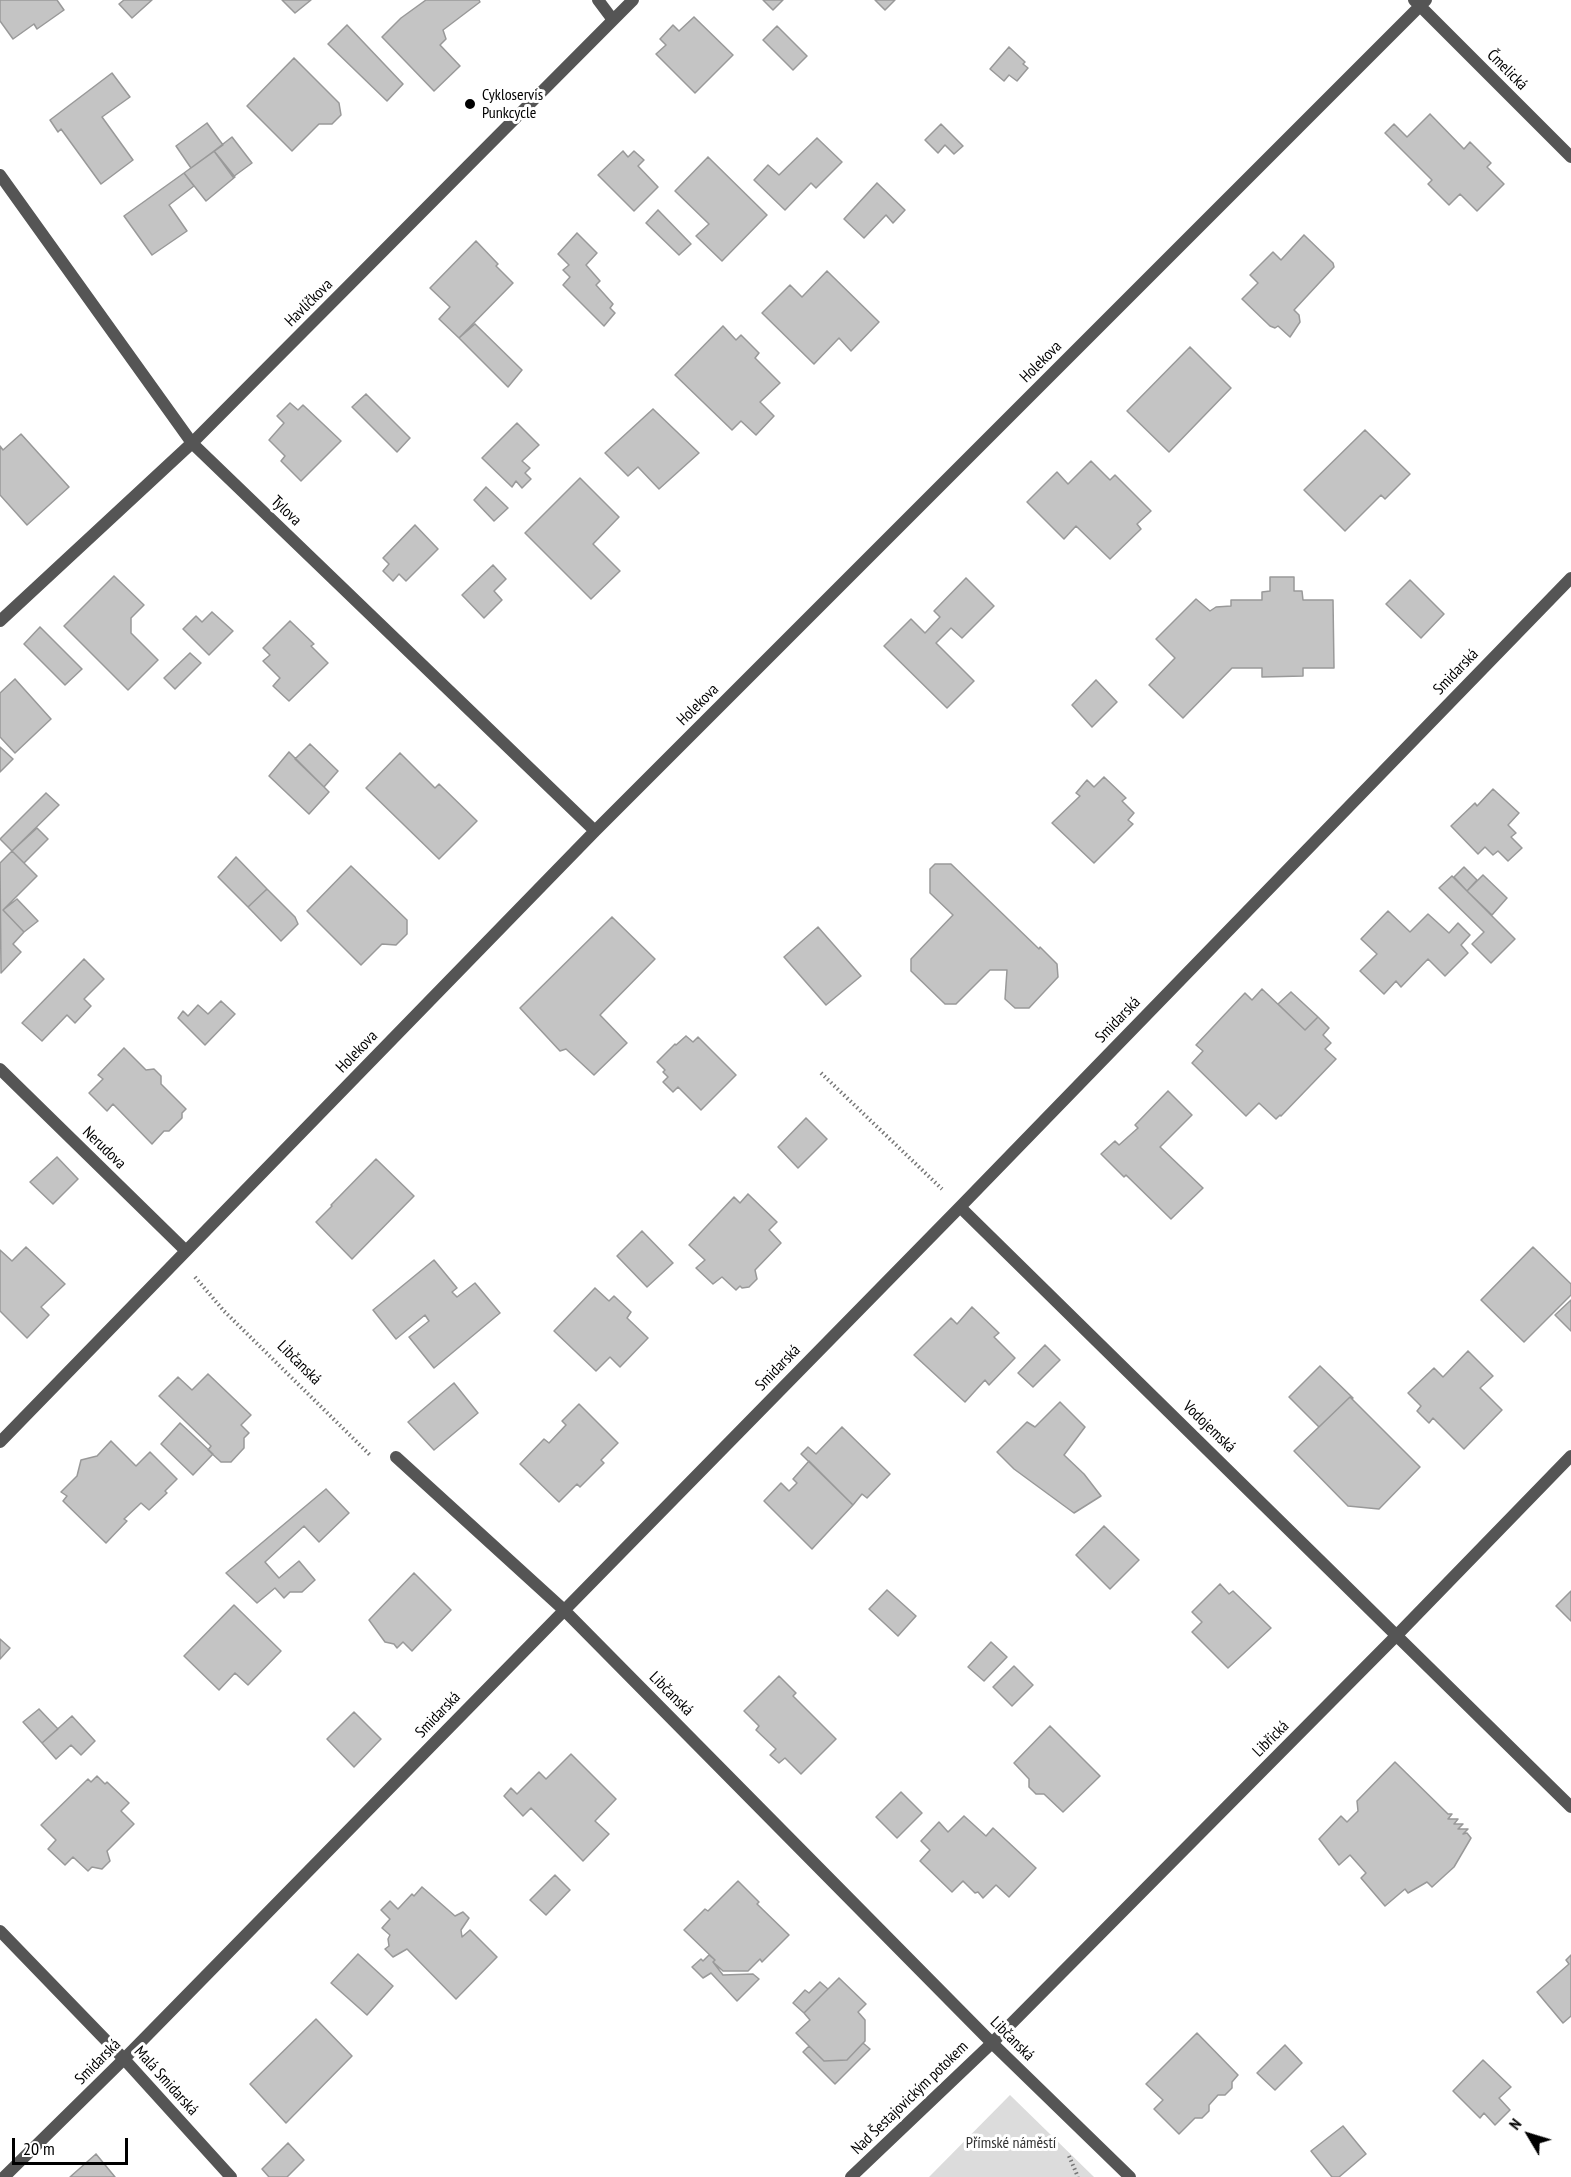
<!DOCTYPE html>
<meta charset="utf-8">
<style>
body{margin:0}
#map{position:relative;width:1571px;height:2177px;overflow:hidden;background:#fff;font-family:"PT Sans Narrow",sans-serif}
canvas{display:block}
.north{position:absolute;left:1499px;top:2105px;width:60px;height:60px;-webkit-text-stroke:4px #fff;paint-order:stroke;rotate:308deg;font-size:16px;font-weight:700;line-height:24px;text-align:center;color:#000}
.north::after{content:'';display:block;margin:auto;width:21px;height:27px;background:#000;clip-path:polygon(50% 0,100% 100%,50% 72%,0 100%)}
.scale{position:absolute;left:12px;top:2138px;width:116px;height:27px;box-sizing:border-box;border:3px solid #000;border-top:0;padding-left:8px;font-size:18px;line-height:21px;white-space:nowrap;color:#000;-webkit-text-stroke:4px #fff;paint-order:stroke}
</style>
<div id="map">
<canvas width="1571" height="2177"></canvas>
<div class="north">N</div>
<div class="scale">20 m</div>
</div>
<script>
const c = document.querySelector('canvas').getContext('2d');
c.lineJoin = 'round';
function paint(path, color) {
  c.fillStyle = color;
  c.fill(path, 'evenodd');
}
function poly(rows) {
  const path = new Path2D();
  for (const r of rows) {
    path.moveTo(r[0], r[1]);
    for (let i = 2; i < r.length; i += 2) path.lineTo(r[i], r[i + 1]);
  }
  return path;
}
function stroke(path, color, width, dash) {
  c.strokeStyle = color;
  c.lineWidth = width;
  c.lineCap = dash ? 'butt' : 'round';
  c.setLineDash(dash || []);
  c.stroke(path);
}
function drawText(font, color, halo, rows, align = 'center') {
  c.font = font + ' "PT Sans Narrow",sans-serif';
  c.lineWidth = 6;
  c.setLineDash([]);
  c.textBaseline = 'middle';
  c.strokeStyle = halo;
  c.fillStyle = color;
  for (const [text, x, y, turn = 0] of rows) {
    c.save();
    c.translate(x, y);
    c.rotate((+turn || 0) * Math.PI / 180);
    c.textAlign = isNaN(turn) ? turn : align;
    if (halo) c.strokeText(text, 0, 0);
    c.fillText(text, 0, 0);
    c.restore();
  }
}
const green = poly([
 [1010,2095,1094,2177,929,2177]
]);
const building = poly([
 [0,0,57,0,64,10,37,29,34,24,13,39,0,21,0,0],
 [124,0,152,0,132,18,119,4,124,0],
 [282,0,311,0,295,13,282,0],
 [426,0,479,0,480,2,443,30,446,39,440,45,460,66,434,91,382,37,401,18,426,0],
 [763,0,783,0,773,10,763,0],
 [875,0,895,0,885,10,875,0],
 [694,17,733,55,695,93,656,54,666,45,660,39,673,25,679,31,694,17],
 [347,25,403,84,387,101,328,44,347,25],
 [777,26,807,56,793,70,763,40,777,26],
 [1009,47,1025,62,1023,64,1028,68,1017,81,1009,75,1004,81,990,69,1009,47],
 [294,58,339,103,341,115,332,124,319,124,292,151,247,106,294,58],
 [112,73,130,97,102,117,133,160,101,184,61,129,58,132,50,120,112,73],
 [1430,114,1464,149,1470,142,1491,163,1487,167,1504,184,1477,211,1460,194,1449,205,1428,184,1432,180,1385,133,1394,124,1407,137,1430,114],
 [207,123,223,145,191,168,176,146,207,123],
 [941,124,963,146,954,154,945,145,938,153,925,140,941,124],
 [232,137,252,163,233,177,214,151,232,137],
 [817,138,842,162,816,188,811,183,785,210,754,180,768,165,779,175,817,138],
 [214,151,235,177,206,201,184,173,214,151],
 [623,151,628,157,634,151,644,160,638,166,658,187,634,211,598,175,623,151],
 [708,157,767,215,722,261,696,236,709,224,675,191,708,157],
 [184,173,194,186,169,205,187,231,152,255,124,216,184,173],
 [877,183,905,210,893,223,886,215,864,238,844,219,877,183],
 [658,210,691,244,679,255,646,223,658,210],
 [577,233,597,253,586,265,600,281,596,285,613,304,610,308,615,313,604,326,563,285,570,277,563,270,569,265,558,254,577,233],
 [1304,235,1333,263,1334,267,1294,310,1299,315,1300,322,1290,337,1278,326,1275,328,1270,326,1242,299,1258,283,1250,275,1273,252,1281,260,1304,235],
 [476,241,498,264,496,266,513,283,459,338,439,319,450,307,430,288,476,241],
 [827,271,879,322,851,351,839,338,814,364,762,313,790,285,802,297,827,271],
 [475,324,522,370,508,387,459,338,475,324],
 [723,326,736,340,741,335,759,353,755,358,780,383,760,402,774,416,756,435,741,421,732,430,675,375,723,326],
 [1190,347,1231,388,1169,452,1127,411,1190,347],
 [366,394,410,438,397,452,352,407,366,394],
 [290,403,298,410,303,405,341,441,301,481,281,461,285,456,269,440,284,423,277,416,290,403],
 [653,409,699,453,659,489,638,467,628,476,605,453,653,409],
 [517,423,539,445,522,461,530,468,525,473,531,479,522,488,516,481,512,487,482,458,517,423],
 [1365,430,1410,474,1385,499,1381,495,1345,531,1304,490,1365,430],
 [21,434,69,487,27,525,0,495,0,446,3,450,21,434],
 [1091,461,1110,480,1115,475,1151,511,1137,524,1141,529,1110,559,1076,526,1064,539,1027,502,1057,472,1068,484,1091,461],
 [580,478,619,517,593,544,620,571,591,599,525,533,580,478],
 [486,487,508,508,494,521,474,500,486,487],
 [415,525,438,549,406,581,399,574,393,581,383,571,389,564,383,558,415,525],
 [493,565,506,579,494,591,502,600,484,618,462,595,493,565],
 [114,576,144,605,131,618,131,633,158,660,128,690,64,626,114,576],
 [1270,577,1294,577,1294,591,1302,591,1303,600,1333,600,1334,668,1303,668,1303,676,1262,677,1262,668,1232,668,1183,718,1149,685,1175,658,1156,639,1196,599,1210,611,1216,607,1231,606,1231,600,1262,600,1262,592,1270,591,1270,577],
 [966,578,994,606,962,638,951,628,936,643,974,681,947,708,884,646,911,619,925,633,940,617,934,611,966,578],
 [1410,580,1444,614,1421,638,1386,604,1410,580],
 [212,612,233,631,209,655,183,629,196,616,202,622,212,612],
 [290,621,314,644,311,646,328,663,289,701,273,686,280,678,263,661,270,655,263,648,290,621],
 [40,627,82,669,65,685,24,644,40,627],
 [190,653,201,663,175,689,164,678,190,653],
 [15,679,51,719,15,753,0,737,0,693,15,679],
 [1096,680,1117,702,1092,727,1072,705,1096,680],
 [310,744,338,771,324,787,295,759,310,744],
 [0,747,13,759,0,772,0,747],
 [289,752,329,792,309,814,269,776,289,752],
 [400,753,435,788,439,784,477,821,439,859,366,788,400,753],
 [1104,777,1126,798,1122,801,1134,813,1128,820,1133,824,1094,863,1052,823,1080,796,1076,793,1087,780,1094,787,1104,777],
 [1493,789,1519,813,1508,825,1516,833,1511,837,1522,848,1508,861,1498,851,1493,855,1485,847,1478,854,1451,826,1475,803,1477,806,1493,789],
 [46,793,59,805,12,851,0,839,46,793],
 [37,828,48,839,24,863,12,851,37,828],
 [12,851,37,876,3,910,24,932,13,944,21,952,1,973,0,863,12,851],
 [236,857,267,889,248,907,218,877,236,857],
 [935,864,951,864,1039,949,1040,947,1057,964,1058,977,1029,1008,1015,1008,1005,999,1007,970,990,970,956,1004,945,1004,911,971,911,959,953,915,930,893,930,869,935,864],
 [351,866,407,920,407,934,396,945,382,944,361,965,307,911,351,866],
 [1464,867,1477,880,1467,891,1454,877,1464,867],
 [1483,875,1507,898,1492,915,1467,891,1483,875],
 [1452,876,1515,939,1491,963,1472,944,1484,932,1439,888,1452,876],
 [267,889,295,917,298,924,281,941,248,907,267,889],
 [17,899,38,921,24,932,3,910,17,899],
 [1388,911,1410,932,1428,914,1449,933,1458,923,1470,935,1461,945,1468,953,1445,976,1428,959,1401,987,1396,981,1384,994,1360,971,1377,954,1361,939,1388,911],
 [612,917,655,959,600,1015,627,1043,594,1075,566,1049,560,1051,520,1008,612,917],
 [818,927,861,976,826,1005,784,957,818,927],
 [84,959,104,979,84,999,91,1006,75,1023,67,1015,42,1041,22,1023,84,959],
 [1262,989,1305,1030,1318,1017,1329,1028,1323,1035,1331,1043,1325,1049,1336,1059,1281,1116,1280,1115,1276,1119,1259,1103,1246,1116,1192,1063,1203,1051,1196,1045,1245,993,1252,1000,1262,989],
 [1291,992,1318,1017,1305,1030,1278,1004,1291,992],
 [221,1001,235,1014,205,1045,178,1018,183,1011,188,1016,198,1005,208,1014,221,1001],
 [686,1036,693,1042,698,1037,736,1075,701,1110,678,1087,673,1092,663,1082,668,1077,663,1072,665,1070,657,1062,675,1044,676,1045,686,1036],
 [124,1048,146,1070,154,1069,161,1076,161,1084,186,1109,182,1113,182,1118,169,1131,164,1131,152,1144,113,1104,107,1111,89,1093,103,1079,98,1075,124,1048],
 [1168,1091,1192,1115,1160,1147,1203,1188,1171,1219,1126,1175,1124,1177,1101,1154,1115,1141,1119,1145,1138,1128,1135,1125,1168,1091],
 [806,1118,827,1139,798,1168,778,1147,806,1118],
 [57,1157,78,1179,53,1204,30,1182,57,1157],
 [376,1159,414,1196,352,1259,316,1222,332,1206,331,1205,376,1159],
 [748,1194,777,1222,769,1230,781,1243,755,1270,757,1279,749,1287,742,1288,740,1286,736,1290,722,1277,713,1284,696,1268,705,1260,689,1245,734,1197,740,1203,748,1194],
 [642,1231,673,1263,647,1287,617,1256,642,1231],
 [26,1247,65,1284,41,1307,49,1315,27,1338,0,1311,0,1250,12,1261,26,1247],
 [1533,1247,1571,1284,1571,1295,1524,1342,1481,1300,1533,1247],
 [434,1260,457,1288,452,1292,457,1297,475,1283,500,1313,434,1368,409,1337,429,1321,425,1315,396,1339,373,1310,434,1260],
 [595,1288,609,1301,614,1296,631,1312,627,1318,648,1338,620,1367,610,1357,596,1371,554,1331,595,1288],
 [1571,1300,1571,1331,1555,1315,1571,1300],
 [972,1307,999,1333,994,1337,1015,1358,989,1385,985,1380,965,1402,914,1355,951,1318,957,1324,972,1307],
 [1045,1345,1060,1360,1033,1387,1018,1373,1045,1345],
 [1468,1351,1493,1376,1480,1388,1502,1410,1464,1449,1433,1418,1429,1423,1417,1411,1421,1406,1408,1393,1434,1368,1443,1377,1468,1351],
 [1320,1366,1353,1398,1350,1397,1319,1427,1289,1397,1320,1366],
 [208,1374,251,1415,241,1425,249,1433,244,1438,244,1448,231,1462,221,1462,208,1450,211,1446,159,1396,178,1377,192,1390,208,1374],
 [454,1383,478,1413,434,1450,408,1422,454,1383],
 [1350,1397,1420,1467,1379,1509,1348,1506,1294,1451,1350,1397],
 [1060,1402,1085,1427,1064,1455,1084,1474,1101,1496,1074,1513,1014,1469,997,1452,1027,1422,1035,1427,1060,1402],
 [579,1404,618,1443,601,1460,604,1463,580,1487,577,1484,559,1502,520,1464,544,1439,549,1443,566,1425,562,1421,579,1404],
 [180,1423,213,1454,193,1475,161,1444,180,1423],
 [842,1427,890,1474,867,1498,862,1494,853,1505,801,1454,808,1447,816,1454,842,1427],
 [111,1441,136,1466,150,1452,177,1479,165,1491,167,1493,149,1510,141,1503,124,1519,127,1521,106,1543,63,1501,67,1496,61,1492,77,1476,81,1460,97,1456,111,1441],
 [809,1461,853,1505,812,1549,764,1501,781,1483,789,1491,797,1483,793,1479,809,1461],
 [326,1489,349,1513,319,1542,304,1526,265,1562,279,1578,299,1561,315,1580,302,1592,290,1592,284,1598,275,1588,257,1603,226,1573,326,1489],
 [1104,1526,1139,1560,1110,1589,1076,1555,1104,1526],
 [414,1573,451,1610,412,1651,403,1642,397,1648,394,1644,385,1642,369,1620,414,1573],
 [1220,1584,1229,1594,1233,1591,1271,1628,1228,1668,1192,1632,1202,1622,1192,1612,1220,1584],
 [887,1590,916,1616,898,1636,869,1609,887,1590],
 [1571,1591,1571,1621,1556,1606,1571,1591],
 [234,1605,281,1651,248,1685,235,1673,219,1690,184,1656,234,1605],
 [0,1639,10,1648,0,1659,0,1639],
 [991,1642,1007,1657,984,1681,968,1667,991,1642],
 [1014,1666,1033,1685,1012,1706,993,1687,1014,1666],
 [779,1676,796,1693,793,1696,836,1739,801,1774,785,1758,779,1763,770,1755,776,1749,756,1730,759,1726,744,1711,779,1676],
 [39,1709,58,1729,42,1743,23,1722,39,1709],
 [354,1712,381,1739,354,1767,327,1739,354,1712],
 [72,1716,95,1741,81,1755,71,1745,56,1759,42,1743,72,1716],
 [1050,1726,1100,1776,1063,1812,1044,1794,1036,1794,1029,1787,1029,1779,1014,1763,1050,1726],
 [571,1754,616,1799,595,1821,609,1834,583,1861,531,1808,523,1816,504,1796,511,1788,517,1794,539,1772,546,1779,571,1754],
 [1395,1762,1448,1814,1452,1814,1448,1819,1458,1819,1454,1824,1463,1824,1458,1829,1468,1829,1463,1834,1467,1833,1471,1838,1454,1867,1432,1887,1427,1882,1408,1893,1405,1889,1385,1906,1361,1878,1366,1873,1350,1855,1339,1865,1319,1839,1341,1816,1347,1822,1358,1811,1357,1801,1395,1762],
 [97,1776,105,1784,107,1782,129,1803,121,1811,134,1824,107,1851,110,1861,102,1869,92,1867,88,1871,73,1857,65,1865,48,1849,56,1840,41,1825,88,1779,91,1782,97,1776],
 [901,1792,922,1813,897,1838,876,1817,901,1792],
 [964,1816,986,1836,993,1828,1036,1868,1009,1897,996,1885,983,1898,978,1892,975,1893,963,1881,952,1892,920,1861,930,1850,921,1841,939,1822,948,1832,964,1816],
 [555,1875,570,1890,546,1915,530,1900,555,1875],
 [738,1881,759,1902,757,1904,789,1935,762,1962,760,1959,748,1971,723,1971,713,1962,715,1960,684,1930,705,1909,708,1911,738,1881],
 [422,1887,455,1916,463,1912,469,1918,461,1930,462,1937,470,1930,497,1957,456,1999,407,1949,393,1957,385,1949,389,1946,388,1939,390,1935,382,1928,390,1919,381,1910,390,1901,398,1909,412,1894,414,1896,422,1887],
 [358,1954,393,1986,367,2015,331,1983,358,1954],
 [709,1955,715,1960,713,1962,723,1975,753,1974,759,1979,737,2001,711,1973,703,1978,692,1967,701,1959,703,1961,709,1955],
 [1571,1955,1571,2016,1563,2023,1537,1992,1569,1964,1566,1960,1571,1955],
 [839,1978,866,2004,858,2012,865,2020,865,2041,847,2060,824,2061,796,2033,810,2020,804,2013,839,1978],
 [820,1982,828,1989,804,2013,793,2003,805,1990,809,1993,820,1982],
 [316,2019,352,2056,286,2123,250,2084,316,2019],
 [1197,2033,1238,2075,1232,2082,1232,2088,1225,2095,1218,2095,1209,2105,1209,2111,1202,2118,1195,2118,1179,2134,1154,2109,1163,2100,1146,2084,1197,2033],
 [863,2043,870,2049,835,2084,803,2052,809,2046,824,2061,847,2060,863,2043],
 [1285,2045,1302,2063,1275,2090,1257,2073,1285,2045],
 [1483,2060,1511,2087,1499,2098,1510,2110,1495,2125,1484,2113,1480,2118,1453,2091,1483,2060],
 [1343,2126,1366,2154,1339,2177,1332,2177,1311,2151,1343,2126],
 [288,2143,304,2160,287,2177,269,2177,262,2169,288,2143],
 [96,2154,115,2177,70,2177,96,2154]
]);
const path = poly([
 [821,1073,942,1189],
 [195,1277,224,1311,370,1455],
 [1069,2156,1078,2177]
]);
const service = poly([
 [851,2177,992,2043]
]);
const minor = poly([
 [598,0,613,20],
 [1414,0,1571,157],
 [0,175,192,443,595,831],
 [0,621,192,443,633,0],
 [0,1069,186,1251],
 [960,1207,1571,1807],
 [0,1442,595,831,1426,0],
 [396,1457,564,1610,992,2043,1130,2177],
 [0,1931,124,2059,231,2177],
 [992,2043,1397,1635,1571,1456],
 [4,2177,124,2059,960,1207,1571,578]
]);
const markers = [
 [470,104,6,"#000"]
];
const streetNames = [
 ["Čmelická",1507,70,45],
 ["Havlíčkova",309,303,-45],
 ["Holekova",1041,362,-45],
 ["Tylova",286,511,44],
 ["Smidarská",1456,672,-46],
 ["Holekova",698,705,-45],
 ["Smidarská",1118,1020,-46],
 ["Holekova",357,1052,-46],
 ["Nerudova",104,1148,44],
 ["Libčanská",299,1363,45],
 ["Smidarská",778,1368,-46],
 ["Vodojemská",1209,1427,44],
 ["Libčanská",671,1694,45],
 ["Smidarská",438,1715,-46],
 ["Libřická",1271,1739,-45],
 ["Libčanská",1012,2039,45],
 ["Smidarská",98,2062,-45],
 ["Malá Smidarská",166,2081,48],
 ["Nad Šestajovickým potokem",910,2098,-44]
];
const poiNames = [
 ["Cykloservis",482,95],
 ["Punkcycle",482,113]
];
const parkNames = [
 ["Přímské náměstí",1011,2143]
];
paint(green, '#dcdcdc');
paint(building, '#c4c4c4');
stroke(building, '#999', 1.5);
stroke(path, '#777', 4, [1.5, 3]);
stroke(service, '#555', 12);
stroke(minor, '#555', 12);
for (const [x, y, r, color] of markers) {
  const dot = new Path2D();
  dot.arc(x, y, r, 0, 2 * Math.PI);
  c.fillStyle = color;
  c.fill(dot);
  stroke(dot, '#fff', 2);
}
drawText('16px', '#000', '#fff', streetNames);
drawText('16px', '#000', '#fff', poiNames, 'left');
drawText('16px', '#333', '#fff', parkNames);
</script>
